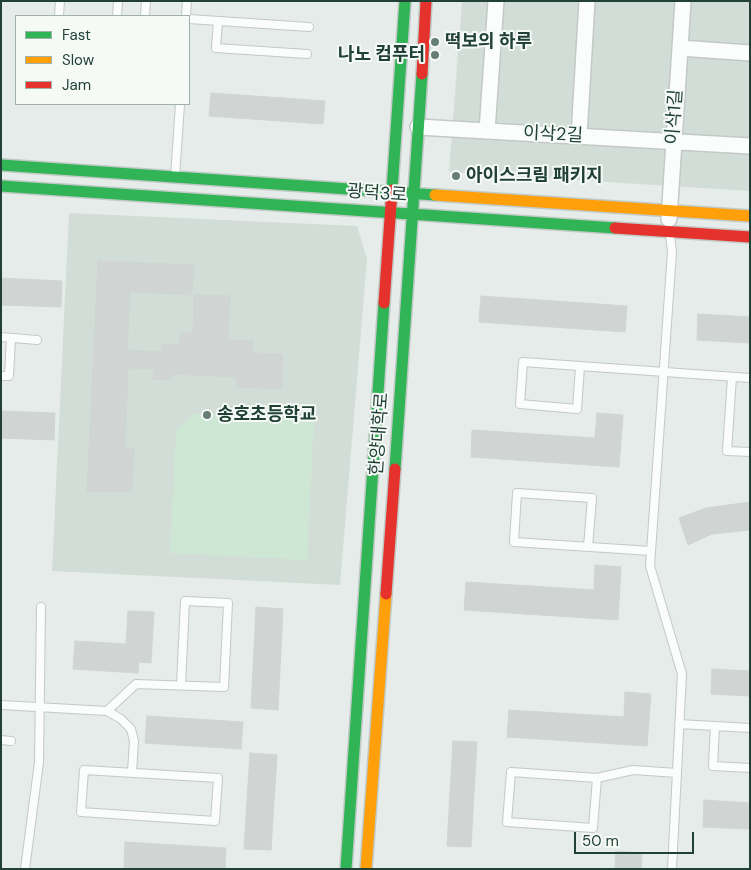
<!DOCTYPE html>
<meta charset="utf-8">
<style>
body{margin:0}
#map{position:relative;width:751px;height:870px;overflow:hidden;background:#e6ece9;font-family:"DM Sans",sans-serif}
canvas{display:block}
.frame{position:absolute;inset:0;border:2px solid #214136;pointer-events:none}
.legend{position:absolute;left:15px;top:15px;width:175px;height:90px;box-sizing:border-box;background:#f5faf7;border:1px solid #a0b0aa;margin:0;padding:6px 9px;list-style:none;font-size:15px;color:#214136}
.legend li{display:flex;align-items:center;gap:10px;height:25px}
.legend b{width:25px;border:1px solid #a0b0aa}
.scale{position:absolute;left:574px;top:832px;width:120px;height:22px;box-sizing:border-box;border:2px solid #214136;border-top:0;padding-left:6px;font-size:15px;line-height:18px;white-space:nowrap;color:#214136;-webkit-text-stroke:4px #f5faf7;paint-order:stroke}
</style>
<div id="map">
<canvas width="751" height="870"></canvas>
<div class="frame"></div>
<ul class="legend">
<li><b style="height:6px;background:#30b455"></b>Fast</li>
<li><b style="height:6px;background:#ff9f0a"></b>Slow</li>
<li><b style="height:6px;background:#e5322d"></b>Jam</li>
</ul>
<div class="scale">50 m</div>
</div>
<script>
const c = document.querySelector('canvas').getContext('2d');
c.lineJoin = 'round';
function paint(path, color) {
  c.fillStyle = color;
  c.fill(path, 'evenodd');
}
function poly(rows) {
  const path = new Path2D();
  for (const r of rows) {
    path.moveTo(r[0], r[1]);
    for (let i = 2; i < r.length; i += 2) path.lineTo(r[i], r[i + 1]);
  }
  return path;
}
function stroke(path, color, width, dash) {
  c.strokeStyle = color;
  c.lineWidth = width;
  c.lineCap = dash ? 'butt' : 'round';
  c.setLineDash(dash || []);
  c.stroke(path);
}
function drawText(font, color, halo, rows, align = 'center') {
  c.font = font + ' "DM Sans","Noto Sans KR",sans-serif';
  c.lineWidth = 4;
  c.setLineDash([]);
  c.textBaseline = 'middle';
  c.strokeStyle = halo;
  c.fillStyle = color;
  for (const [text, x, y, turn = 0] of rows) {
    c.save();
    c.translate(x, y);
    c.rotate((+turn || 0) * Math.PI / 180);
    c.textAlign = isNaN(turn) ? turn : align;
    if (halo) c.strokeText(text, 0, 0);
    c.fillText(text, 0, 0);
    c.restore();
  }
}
const built = poly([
 [462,1,750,1,750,191,449,172],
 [69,213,357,226,367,259,340,585,52,571]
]);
const green = poly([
 [194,414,314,420,307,560,170,553,176,430]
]);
const building = poly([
 [211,93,325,101,323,124,209,116,211,93],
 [98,261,194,265,192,295,130,292,127,350,162,352,162,344,179,345,180,333,193,333,194,295,230,296,228,340,253,341,252,353,283,354,282,389,236,387,237,377,172,374,172,380,153,379,154,369,128,368,125,448,134,448,132,492,87,491,98,261],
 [1,278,62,281,61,307,1,305,1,278],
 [481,296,627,306,625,332,479,322,481,296],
 [698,314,750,317,750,343,697,340,698,314],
 [1,411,55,413,54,440,1,438,1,411],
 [597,413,623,415,619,467,471,457,472,430,595,438,597,413],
 [750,502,750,530,712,534,688,545,679,518,706,508,750,502],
 [595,565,621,567,618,620,464,610,466,582,594,590,595,565],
 [256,607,283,609,278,710,251,708,256,607],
 [128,611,154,612,151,663,139,662,138,673,73,669,75,641,126,644,128,611],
 [712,669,750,671,750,696,711,694,712,669],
 [625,692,651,694,647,746,507,737,509,710,624,717,625,692],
 [147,716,243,722,241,749,145,743,147,716],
 [453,741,477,742,471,847,447,846,453,741],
 [250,753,277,755,271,850,244,849,250,753],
 [704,800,750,803,750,829,703,827,704,800],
 [125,842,226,848,225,869,124,869,125,842],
 [616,851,642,853,641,869,615,869,616,851]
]);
const lane = poly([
 [59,16,60,1],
 [117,16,118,1],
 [145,16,146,1],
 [186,16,187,1],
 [189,19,309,27],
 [218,21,216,48,307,54],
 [175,177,180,104],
 [670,234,672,252,650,566,682,674,672,869],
 [1,337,37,340],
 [580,367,577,409,520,404,523,362,750,378],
 [1,376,9,376,11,338],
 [732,377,727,451,750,452],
 [588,547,592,498,517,493,514,542,651,551],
 [1,705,107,711,121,719,131,729,134,741,132,772],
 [107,711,136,684,224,687,228,603,185,601,181,685],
 [679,724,750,728],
 [715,726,713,766,750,768],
 [1,740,11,741],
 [84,770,218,778,215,821,81,812,84,770],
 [597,778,511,772,507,822,593,828,597,778,633,770,677,773],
 [25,869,39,762,41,607]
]);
const street = poly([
 [496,1,487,131,750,146],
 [680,48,750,53],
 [418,127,487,131],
 [579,136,587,1],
 [669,219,683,1]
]);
const fast = poly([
 [1,165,435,195],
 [1,186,615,228],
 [392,190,405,1],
 [395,469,422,74],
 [346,869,384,303]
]);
const slow = poly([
 [435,195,750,216],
 [366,869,386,594]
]);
const jam = poly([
 [422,74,426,1],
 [615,228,750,237],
 [384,303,392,190],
 [386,594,395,469]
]);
const markers = [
 [435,42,5,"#667d75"],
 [435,55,5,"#667d75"],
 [456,176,5,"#667d75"],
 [207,415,5,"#667d75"]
];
const poiNames = [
 ["떡보의 하루",445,42],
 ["나노 컴푸터",425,55,"right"],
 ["아이스크림 패키지",466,176],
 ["송호초등학교",217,415]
];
const streetNames = [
 ["이삭1길",675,117,-86],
 ["이삭2길",553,135,3],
 ["광덕3로",377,194,4],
 ["한양대학로",380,434,-86]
];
paint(built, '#d3ddd8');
paint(green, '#cee6d4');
paint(building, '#d0d5d3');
stroke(building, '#ced5d2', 1);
stroke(lane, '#c3c9c6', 10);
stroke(street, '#c3c9c6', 18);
stroke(fast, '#c1cac6', 14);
stroke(slow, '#c1cac6', 14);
stroke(jam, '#c1cac6', 14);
stroke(lane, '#fbfcfc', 8);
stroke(street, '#fbfcfc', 15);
stroke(fast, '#30b455', 11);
stroke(slow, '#ff9f0a', 11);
stroke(jam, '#e5322d', 11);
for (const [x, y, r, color] of markers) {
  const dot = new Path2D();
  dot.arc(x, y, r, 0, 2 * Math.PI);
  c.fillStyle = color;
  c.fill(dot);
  stroke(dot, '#f5faf7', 2);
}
drawText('bold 18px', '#214136', '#f5faf7', poiNames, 'left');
drawText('18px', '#214136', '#f5faf7', streetNames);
</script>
